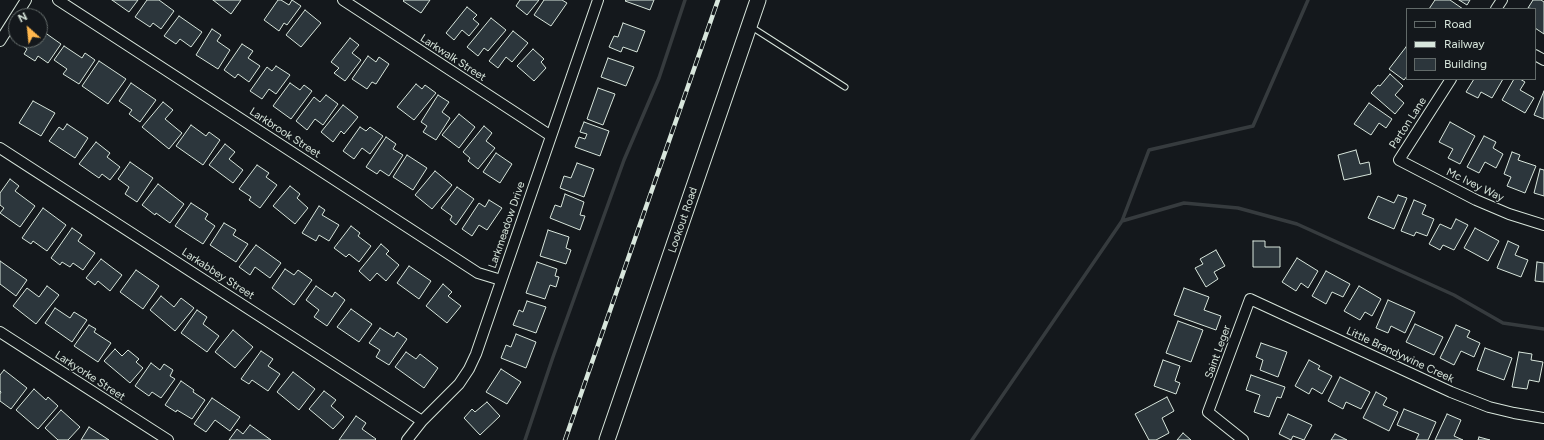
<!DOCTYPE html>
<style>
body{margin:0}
#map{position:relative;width:1544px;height:440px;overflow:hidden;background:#14181c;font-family:Figtree,sans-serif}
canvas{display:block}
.legend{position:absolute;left:1406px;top:8px;width:130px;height:72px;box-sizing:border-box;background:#14181c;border:1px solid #626a69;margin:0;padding:5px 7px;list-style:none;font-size:12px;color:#d8e6dc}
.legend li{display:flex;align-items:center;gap:8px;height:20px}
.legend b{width:20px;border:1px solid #626a69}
.north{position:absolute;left:8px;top:8px;width:40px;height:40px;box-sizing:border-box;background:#14181c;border:1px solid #626a69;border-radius:50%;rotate:333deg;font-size:11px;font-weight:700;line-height:16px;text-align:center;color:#d8e6dc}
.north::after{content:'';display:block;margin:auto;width:14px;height:18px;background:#ffb74d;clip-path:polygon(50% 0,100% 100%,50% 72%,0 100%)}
</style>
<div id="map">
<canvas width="1544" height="440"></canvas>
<ul class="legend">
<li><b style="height:5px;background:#14181c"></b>Road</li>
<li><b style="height:5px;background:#d8e6dc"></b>Railway</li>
<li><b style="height:11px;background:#2c363c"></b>Building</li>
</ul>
<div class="north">N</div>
</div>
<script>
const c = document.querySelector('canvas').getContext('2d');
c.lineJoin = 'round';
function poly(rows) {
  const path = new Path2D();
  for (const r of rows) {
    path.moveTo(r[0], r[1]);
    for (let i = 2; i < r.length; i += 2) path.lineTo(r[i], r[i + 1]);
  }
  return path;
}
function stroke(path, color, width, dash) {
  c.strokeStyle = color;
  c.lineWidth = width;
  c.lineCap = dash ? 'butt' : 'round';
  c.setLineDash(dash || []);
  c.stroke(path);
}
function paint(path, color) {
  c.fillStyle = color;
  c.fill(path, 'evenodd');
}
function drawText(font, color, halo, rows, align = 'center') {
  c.font = font + ' Figtree,sans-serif';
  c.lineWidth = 3;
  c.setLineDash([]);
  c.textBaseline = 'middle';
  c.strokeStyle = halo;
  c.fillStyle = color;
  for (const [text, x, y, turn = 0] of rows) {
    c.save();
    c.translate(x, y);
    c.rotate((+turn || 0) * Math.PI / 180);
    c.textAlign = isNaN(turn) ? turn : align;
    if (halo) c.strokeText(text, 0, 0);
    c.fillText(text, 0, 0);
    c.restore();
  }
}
const stream = poly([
 [1122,221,1184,203,1238,208,1297,224,1454,295,1503,323,1544,329],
 [525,440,553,357,624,160,659,78,685,0],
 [972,440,1122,221,1149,150,1253,126,1308,0]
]);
const building = poly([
 [112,0,138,0,129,12,112,0],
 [147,0,159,0,174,11,161,29,153,23,150,27,135,17,147,0],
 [213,0,241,0,231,14,213,0],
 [278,0,281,0,289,5,292,0,301,6,287,25,284,23,279,31,264,20,278,0],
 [404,0,430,0,421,13,403,1,404,0],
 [520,0,539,0,527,15,516,6,520,0],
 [544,0,562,0,567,3,551,26,534,15,544,0],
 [626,0,654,0,650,10,625,1,626,0],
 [1435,0,1450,0,1463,9,1429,9,1435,0],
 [1459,0,1470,0,1467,5,1459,0],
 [1533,0,1541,0,1544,2,1544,34,1535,28,1535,9,1528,8,1533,0],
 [467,7,477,15,473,19,479,24,469,36,462,30,454,40,446,33,467,7],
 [305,10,321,23,301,47,286,35,305,10],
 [179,16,202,32,191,47,180,39,176,44,164,36,179,16],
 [491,18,506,30,488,51,484,48,478,56,467,47,491,18],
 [623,23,645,31,637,52,623,47,621,52,609,47,614,36,618,37,623,23],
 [40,25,46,29,44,32,61,44,48,63,38,56,35,61,24,54,27,49,20,44,23,40,40,40,40,25],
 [212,29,221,35,217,41,230,50,218,69,196,55,212,29],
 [513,31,528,43,512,62,506,57,498,68,489,61,513,31],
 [350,38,359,45,352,53,361,60,345,81,334,73,339,68,331,62,350,38],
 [242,44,253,51,248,58,260,66,249,82,238,74,235,78,224,70,242,44],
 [64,46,82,58,85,53,95,60,79,84,63,74,67,69,54,60,64,46],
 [1406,47,1407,49,1407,76,1404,80,1389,69,1406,47],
 [533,49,544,59,541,62,546,68,534,81,517,66,533,49],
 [368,56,376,62,379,57,389,64,376,84,372,82,367,89,352,79,368,56],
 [608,58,634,67,626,86,601,77,608,58],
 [99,61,126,79,108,104,82,86,99,61],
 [276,66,290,75,276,94,269,89,262,99,250,91,267,67,272,71,276,66],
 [1390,74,1403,86,1395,95,1404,103,1395,114,1371,93,1378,85,1380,86,1390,74],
 [1474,79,1503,79,1492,98,1481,92,1478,98,1466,92,1474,79],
 [1514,79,1520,79,1525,82,1520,90,1534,98,1525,113,1502,100,1514,79],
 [131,83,156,100,140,122,129,114,132,110,119,101,131,83],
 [290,83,300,90,304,85,312,91,291,119,273,106,290,83],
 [416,84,422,89,425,85,436,93,414,120,397,107,416,84],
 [598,88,615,94,603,125,587,119,598,88],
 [1544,91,1544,119,1534,115,1544,91],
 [326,95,338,104,323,125,315,119,307,130,296,121,314,97,320,102,326,95],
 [438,95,449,102,442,112,450,118,436,140,423,132,427,126,421,122,438,95],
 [33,101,55,113,41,136,19,123,33,101],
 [163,102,173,110,165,119,182,133,169,149,142,127,163,102],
 [1369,103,1392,119,1386,128,1379,123,1371,135,1354,124,1369,103],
 [343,105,358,117,344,134,341,131,333,142,321,132,343,105],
 [459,114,475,127,459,148,442,135,459,114],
 [584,122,609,131,600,156,575,147,579,137,585,139,587,134,580,132,584,122],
 [1450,122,1475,136,1460,164,1448,158,1453,149,1439,142,1450,122],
 [67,124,88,138,75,158,49,141,59,127,63,130,67,124],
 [191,125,206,136,209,132,220,140,203,165,176,146,191,125],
 [484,126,492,133,486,141,495,148,478,169,468,161,470,158,463,152,484,126],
 [360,127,366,131,370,127,383,136,370,154,362,148,354,159,343,151,360,127],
 [1484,136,1496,142,1493,148,1503,154,1496,168,1485,162,1479,173,1467,167,1484,136],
 [386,137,396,144,393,149,403,155,389,176,380,170,377,174,366,167,386,137],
 [96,142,110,153,107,157,120,167,110,180,102,174,99,178,79,164,96,142],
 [225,144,235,152,229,159,243,170,233,183,209,165,225,144],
 [1356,150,1360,164,1369,162,1371,174,1344,180,1338,155,1356,150],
 [1512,152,1520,155,1518,160,1536,166,1525,193,1507,186,1511,177,1504,174,1512,152],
 [496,153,512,164,500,183,483,172,496,153],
 [407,155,427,168,413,190,393,177,407,155],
 [130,162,153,178,137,202,125,194,129,187,118,179,130,162],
 [577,163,594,169,584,197,560,188,564,176,571,178,577,163],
 [257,165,269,173,266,177,277,185,260,208,249,200,251,197,239,189,257,165],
 [1540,169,1544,170,1544,196,1534,193,1540,169],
 [435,171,452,185,432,209,415,195,435,171],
 [10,179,19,186,15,191,35,206,20,227,0,213,4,208,0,205,0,193,10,179],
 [158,184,184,204,170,223,156,213,155,215,142,205,158,184],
 [290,186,300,194,297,198,308,208,295,224,273,206,290,186],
 [457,187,474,199,456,225,450,220,452,216,441,208,457,187],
 [565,194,584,202,580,215,585,216,580,230,550,218,555,205,561,207,565,194],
 [1398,195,1407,198,1394,229,1368,218,1378,196,1394,203,1398,195],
 [489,200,502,208,487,230,479,225,472,236,462,229,479,203,485,207,489,200],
 [1414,200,1426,205,1422,214,1434,219,1427,236,1416,232,1414,236,1401,231,1414,200],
 [191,203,208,214,205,219,215,226,203,244,175,226,191,203],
 [319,206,325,210,322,215,339,225,329,241,319,235,316,241,302,233,319,206],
 [43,208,66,225,47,251,33,241,31,244,22,238,43,208],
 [1456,219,1468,225,1454,250,1443,245,1440,250,1429,244,1440,224,1451,229,1456,219],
 [224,223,236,230,233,235,248,244,236,262,210,245,224,223],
 [351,226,360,233,358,236,371,246,359,262,349,254,346,257,334,248,351,226],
 [72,228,82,235,78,241,95,253,83,270,73,263,70,267,62,262,60,265,51,258,72,228],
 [1475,228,1499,241,1488,261,1464,248,1475,228],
 [548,230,569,237,566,248,571,250,566,264,540,256,548,230],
 [1253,241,1265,241,1265,247,1280,247,1280,267,1253,267,1253,241],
 [1508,241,1519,246,1515,255,1528,260,1521,277,1497,268,1508,241],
 [381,244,389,251,386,254,399,265,386,281,377,273,370,281,359,271,381,244],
 [256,245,281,263,270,278,255,267,250,275,239,267,256,245],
 [1216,250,1225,266,1214,272,1218,279,1206,287,1195,268,1203,264,1200,259,1216,250],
 [1297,258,1318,271,1308,288,1301,283,1296,291,1282,282,1297,258],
 [101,259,122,275,110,291,98,281,95,285,86,278,101,259],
 [0,261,27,280,16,296,0,284,0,261],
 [537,262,557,269,555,276,559,277,556,287,550,285,545,299,526,293,537,262],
 [1537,262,1544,263,1544,282,1535,281,1537,262],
 [409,266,431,281,419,299,397,283,409,266],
 [285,269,294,275,298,270,312,280,294,305,272,288,285,269],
 [136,270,159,286,143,309,120,292,136,270],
 [1326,271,1350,284,1343,297,1332,292,1326,304,1312,296,1326,271],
 [443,284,452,292,448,296,461,306,447,323,426,306,443,284],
 [47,286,59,295,36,324,13,306,27,288,39,297,47,286],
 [316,286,332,297,335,292,345,300,327,326,314,317,319,310,306,300,316,286],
 [1359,286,1381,299,1372,316,1365,312,1360,320,1344,311,1359,286],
 [1184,288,1209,297,1204,310,1221,316,1216,330,1174,315,1184,288],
 [161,296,174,307,181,298,194,308,175,331,150,310,161,296],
 [1388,300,1415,312,1405,333,1391,326,1388,333,1376,328,1388,300],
 [527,301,546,307,536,333,513,325,519,310,523,312,527,301],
 [55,308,70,318,74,312,87,320,72,342,45,323,55,308],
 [351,309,372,324,359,342,337,327,351,309],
 [197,310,207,317,203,324,219,336,207,352,181,333,197,310],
 [1178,321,1203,330,1191,362,1166,353,1178,321],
 [1415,324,1443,337,1434,355,1406,342,1415,324],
 [89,325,96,329,94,332,111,343,98,362,74,346,89,325],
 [1456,325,1470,331,1467,337,1480,343,1474,357,1461,351,1454,365,1440,358,1456,325],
 [380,328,394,337,397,332,407,339,389,365,376,357,380,350,369,343,380,328],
 [233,330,253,347,235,368,215,352,233,330],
 [516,334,536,342,526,368,501,358,506,345,511,347,516,334],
 [1261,343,1287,352,1278,377,1260,370,1263,360,1256,357,1261,343],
 [1485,348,1512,358,1504,380,1477,370,1485,348],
 [115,349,122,356,128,350,139,359,136,362,143,368,130,383,104,361,115,349],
 [261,351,273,359,268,366,280,374,268,391,252,380,249,384,241,379,261,351],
 [406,352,416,359,420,354,438,368,424,388,395,367,406,352],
 [1519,352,1532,354,1531,360,1543,362,1539,382,1529,380,1527,389,1512,387,1519,352],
 [1163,360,1180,366,1175,381,1180,383,1176,394,1154,386,1163,360],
 [1309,360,1320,366,1318,369,1332,376,1322,394,1312,388,1309,394,1295,386,1309,360],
 [151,363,160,370,164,364,173,370,170,376,175,379,161,398,152,392,149,396,135,386,151,363],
 [501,369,521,382,507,404,486,392,501,369],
 [4,370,27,388,11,409,0,401,0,394,1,392,0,391,0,375,4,370],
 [293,372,315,389,299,410,277,392,293,372],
 [1251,375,1285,387,1281,398,1277,397,1269,417,1254,412,1260,395,1246,390,1251,375],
 [1340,377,1370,392,1361,409,1346,402,1343,409,1328,401,1340,377],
 [181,381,194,390,193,392,205,400,192,419,177,410,176,412,165,405,181,381],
 [34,389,46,400,48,397,58,406,38,429,16,410,34,389],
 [324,391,336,400,331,406,344,417,333,429,309,409,324,391],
 [1376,392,1387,398,1383,405,1398,412,1389,431,1363,418,1376,392],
 [1167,397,1174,411,1162,418,1169,433,1156,440,1149,440,1135,414,1167,397],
 [212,398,240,417,230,431,215,420,206,432,194,424,212,398],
 [487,402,500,416,480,435,464,418,472,409,475,412,487,402],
 [1404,409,1436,422,1428,440,1416,440,1419,434,1397,425,1404,409],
 [61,410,80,427,68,440,58,440,45,428,61,410],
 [1288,414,1312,425,1304,440,1293,436,1291,440,1279,434,1288,414],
 [1447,414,1461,420,1454,436,1463,440,1435,440,1447,414],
 [356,416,366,423,362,429,376,439,375,440,339,440,356,416],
 [250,425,271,440,229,440,237,429,243,434,250,425],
 [89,427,109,440,81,440,89,427],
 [1183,433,1191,440,1177,440,1183,433],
 [1335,434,1347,440,1331,440,1335,434],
 [1479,437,1490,440,1478,440,1479,437]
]);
const lane = poly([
 [750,26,845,87]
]);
const street = poly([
 [58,0,478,273,501,280],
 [343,0,551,136],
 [1496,9,1502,0],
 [0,41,26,0],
 [1535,55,1544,60],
 [1451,79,1399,160,1476,200,1509,214,1544,225],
 [0,148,422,421],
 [0,332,168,440],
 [407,440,422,421,459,384,469,369,476,354,598,0],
 [1243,440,1208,412,1250,299,1451,392,1489,407,1514,413,1544,418]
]);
const secondary = poly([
 [607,440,758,0]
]);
const rail = poly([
 [565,440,718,0]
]);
const streetNames = [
 ["Larkwalk Street",453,58,33],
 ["Parton Lane",1408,123,-57],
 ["Larkbrook Street",285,133,33],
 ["Mc Ivey Way",1475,185,26],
 ["Lookout Road",683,220,-71],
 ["Larkmeadow Drive",507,225,-71],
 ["Larkabbey Street",218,274,33],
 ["Saint Leger",1218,352,-70],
 ["Little Brandywine Creek",1400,355,25],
 ["Larkyorke Street",90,376,33]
];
stroke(stream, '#363b3e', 3.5);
paint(building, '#2c363c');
stroke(building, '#d8e6dc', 1);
stroke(lane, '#d8e6dc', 7);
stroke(street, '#d8e6dc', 12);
stroke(secondary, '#d8e6dc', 17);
stroke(lane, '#14181c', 5);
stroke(street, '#14181c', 10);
stroke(secondary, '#14181c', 15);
stroke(rail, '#d8e6dc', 4.5);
stroke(rail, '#14181c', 3, [9]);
drawText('11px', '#d8e6dc', '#14181c', streetNames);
</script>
